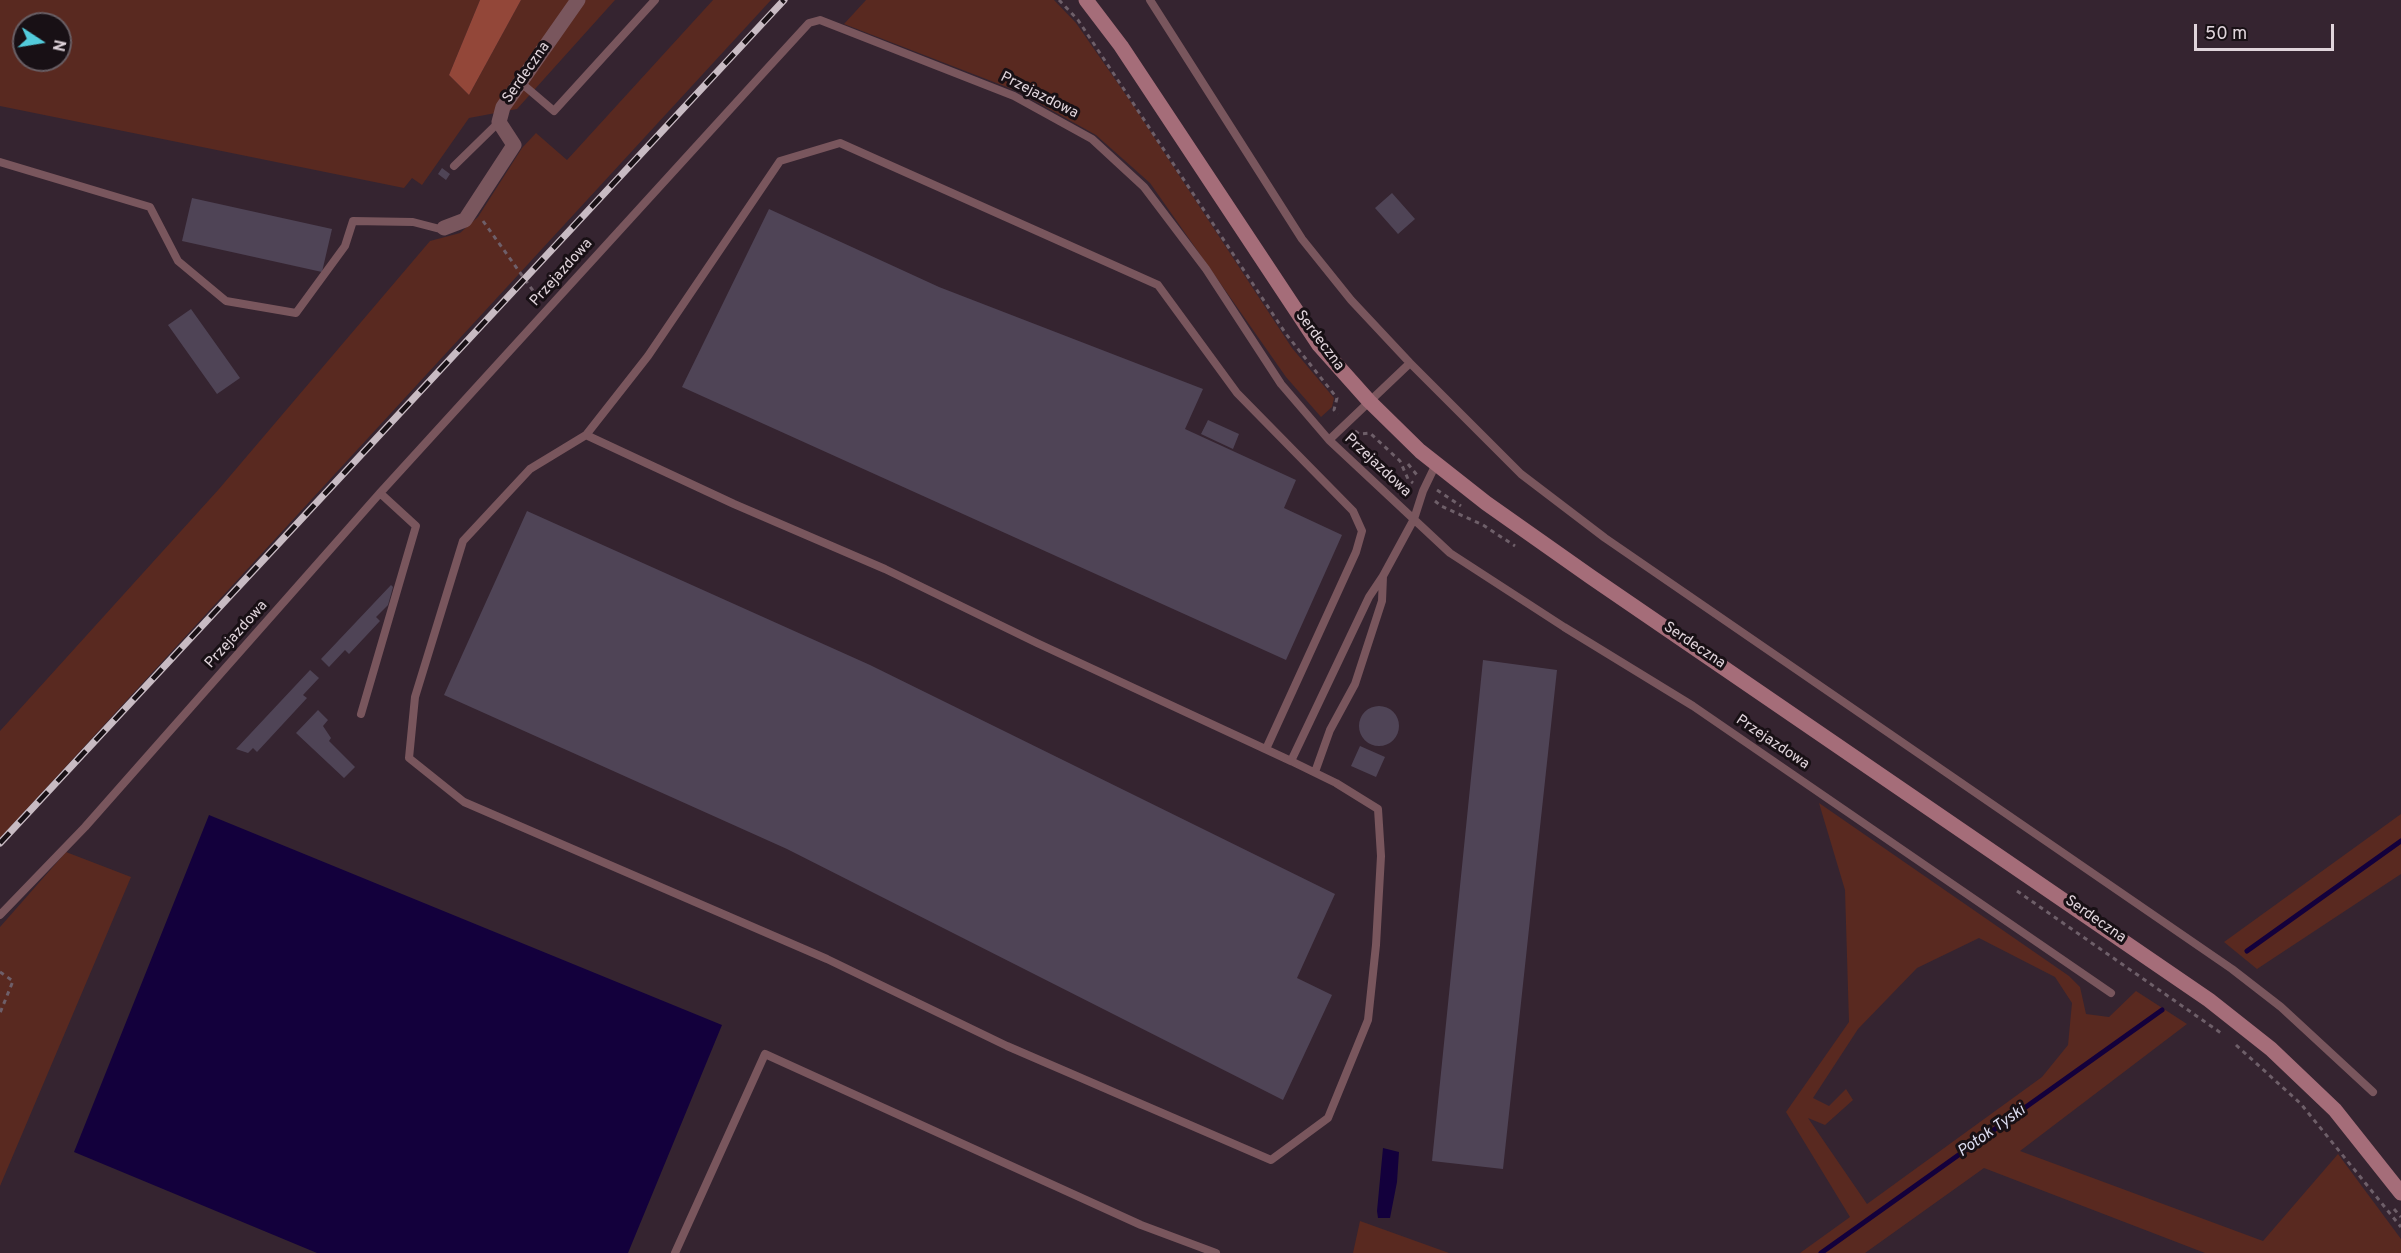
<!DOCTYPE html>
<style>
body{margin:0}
#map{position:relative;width:2401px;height:1253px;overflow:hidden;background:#352430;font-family:Overpass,sans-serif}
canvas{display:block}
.north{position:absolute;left:12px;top:12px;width:60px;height:60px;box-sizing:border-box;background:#181015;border:2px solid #685e64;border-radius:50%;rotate:102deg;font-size:16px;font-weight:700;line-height:24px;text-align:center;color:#e0d4db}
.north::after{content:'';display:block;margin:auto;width:21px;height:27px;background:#53cbdb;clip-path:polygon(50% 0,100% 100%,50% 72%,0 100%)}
.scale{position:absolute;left:2194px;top:24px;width:140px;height:27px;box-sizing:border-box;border:3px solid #e0d4db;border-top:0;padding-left:8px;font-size:18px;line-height:21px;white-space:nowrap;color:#e0d4db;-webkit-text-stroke:4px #181015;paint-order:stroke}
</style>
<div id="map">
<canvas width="2401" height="1253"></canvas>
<div class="north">N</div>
<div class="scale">50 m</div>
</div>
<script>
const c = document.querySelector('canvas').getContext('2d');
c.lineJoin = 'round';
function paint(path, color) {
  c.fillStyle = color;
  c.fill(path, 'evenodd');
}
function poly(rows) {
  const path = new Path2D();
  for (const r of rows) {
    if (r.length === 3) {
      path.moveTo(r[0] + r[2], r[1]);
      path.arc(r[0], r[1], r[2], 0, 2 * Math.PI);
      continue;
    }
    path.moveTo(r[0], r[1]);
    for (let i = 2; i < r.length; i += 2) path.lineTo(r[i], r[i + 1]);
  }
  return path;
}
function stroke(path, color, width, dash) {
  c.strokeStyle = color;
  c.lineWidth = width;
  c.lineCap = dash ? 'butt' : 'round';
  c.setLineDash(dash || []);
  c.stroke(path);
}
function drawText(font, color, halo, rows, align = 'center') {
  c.font = font + ' Overpass,sans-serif';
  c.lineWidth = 6;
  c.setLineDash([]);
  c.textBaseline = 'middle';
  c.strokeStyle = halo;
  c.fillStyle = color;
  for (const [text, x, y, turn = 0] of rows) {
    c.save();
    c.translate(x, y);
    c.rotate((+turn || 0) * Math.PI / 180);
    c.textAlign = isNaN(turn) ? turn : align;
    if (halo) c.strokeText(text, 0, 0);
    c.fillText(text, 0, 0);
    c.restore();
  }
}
const green = poly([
 [0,0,480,0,449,75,469,95,521,0,615,0,517,109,469,118,422,185,412,178,404,188,0,106],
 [24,24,60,24,60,60,24,60],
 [713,0,771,0,0,838,0,731,219,489,430,241,460,233,478,217,522,148,536,133,567,160],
 [866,0,1054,0,1076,23,1135,108,1292,348,1334,398,1332,407,1321,417,1286,377,1150,183,1096,135,1017,91,844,24],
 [1819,803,2069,976,2080,987,2086,1014,2109,1017,2136,991,2187,1024,2020,1151,2263,1241,2338,1154,2401,1239,2401,1253,2205,1253,1984,1168,1865,1253,1800,1253,1850,1217,1786,1112,1849,1022,1845,890],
 [1979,938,2055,977,2072,1003,2068,1045,2042,1077,1867,1204,1808,1118,1825,1125,1853,1100,1846,1089,1829,1106,1813,1098,1858,1029,1917,968],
 [2401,814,2401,874,2257,969,2224,942],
 [66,852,131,877,0,1186,0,927],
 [1360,1221,1449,1253,1353,1253]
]);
const forest = poly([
 [480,0,521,0,469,95,449,75]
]);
const water = poly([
 [209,815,722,1025,628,1253,317,1253,74,1152],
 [1383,1148,1399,1152,1397,1182,1390,1218,1378,1218,1377,1211]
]);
const stream = poly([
 [2247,951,2401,841],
 [1821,1253,2162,1010]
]);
const building = poly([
 [442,168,450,174,446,180,438,174],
 [1392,193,1415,219,1398,234,1375,208],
 [192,198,332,229,322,272,182,241],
 [769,209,939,287,1203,389,1185,429,1296,480,1284,508,1342,535,1286,660,682,387],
 [191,309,240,378,217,394,168,325],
 [1208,420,1239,434,1233,449,1201,434],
 [527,511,870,665,1335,894,1297,978,1332,995,1283,1100,787,849,444,695],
 [391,585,393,587,388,605,376,617,380,621,349,654,345,650,329,667,321,659],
 [1483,660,1557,670,1503,1169,1432,1161],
 [310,670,319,678,303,695,307,698,257,752,253,748,248,753,236,749],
 [1379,726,20],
 [318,710,328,720,323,726,331,738,329,741,355,767,344,778,296,733],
 [1360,746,1385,757,1376,777,1351,766]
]);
const path = poly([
 [1059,0,1078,20,1286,334,1337,398,1334,410,1338,414],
 [483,221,539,299],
 [1355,431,1359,434,1370,433,1400,461,1408,479,1413,483],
 [1408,464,1417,475],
 [1437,490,1461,506],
 [1435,501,1441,506,1483,525,1515,546],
 [2017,891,2221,1033],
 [0,972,13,981,0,1013],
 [2236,1045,2301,1104,2401,1227],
 [2394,1209,2401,1217]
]);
const lane = poly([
 [1150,0,1302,239,1351,300,1410,363,1521,474,1605,538,2232,969,2281,1007,2373,1092],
 [520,82,554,111,655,0],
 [0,162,150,207,178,261,226,301,296,313,345,246,353,221,413,222,440,229,444,228],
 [454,166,499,122],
 [586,435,648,356,780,161,840,143,1158,285,1237,393,1353,511,1362,531,1356,552,1266,749],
 [1329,440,1410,363],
 [361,714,416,526,380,493],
 [1291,761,1336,783,1378,809,1381,856,1376,945,1368,1020,1328,1118,1271,1160,1007,1046,827,959,464,802,409,758,415,697,463,541,530,469,586,435,734,504,885,569,1037,643,1291,761,1369,597,1383,576,1414,519,1423,491,1436,464],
 [1315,772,1330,730,1355,684,1382,601,1383,576],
 [0,915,85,827,380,493,765,71,809,23,820,20,1014,96,1092,139,1144,187,1206,269,1281,384,1329,440,1450,553,1564,627,1693,706,2111,993],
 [675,1253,765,1054,1141,1225,1216,1253]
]);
const street = poly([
 [444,228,465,220,514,145,499,122,503,107,578,0]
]);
const secondary = poly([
 [1086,0,1121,46,1319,345,1369,401,1420,451,1486,503,1591,577,2209,1000,2271,1049,2335,1110,2401,1193]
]);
const rail = poly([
 [0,843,784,0]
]);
const streetNames = [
 ["Serdeczna",527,73,-55],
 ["Przejazdowa",1039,96,27],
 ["Przejazdowa",562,273,-48],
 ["Serdeczna",1319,341,53],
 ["Przejazdowa",1377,466,43],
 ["Przejazdowa",237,635,-48],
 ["Serdeczna",1694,646,34],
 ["Przejazdowa",1772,743,34],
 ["Serdeczna",2095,920,35]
];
const waterNames = [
 ["Potok Tyski",1992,1132,-35]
];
paint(green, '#592920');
paint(forest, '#934739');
paint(water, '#13003c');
stroke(stream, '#13003c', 5);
paint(building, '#4f4456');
stroke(path, '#6e5f69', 3, [4.5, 4.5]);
stroke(lane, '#79565d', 8);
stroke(street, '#79565d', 15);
stroke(secondary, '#a56d79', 15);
stroke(rail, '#c8bbc3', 7);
stroke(rail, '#181015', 4.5, [14]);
drawText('15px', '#e0d4db', '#181015', streetNames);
drawText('italic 16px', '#dcdcf0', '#181015', waterNames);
</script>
